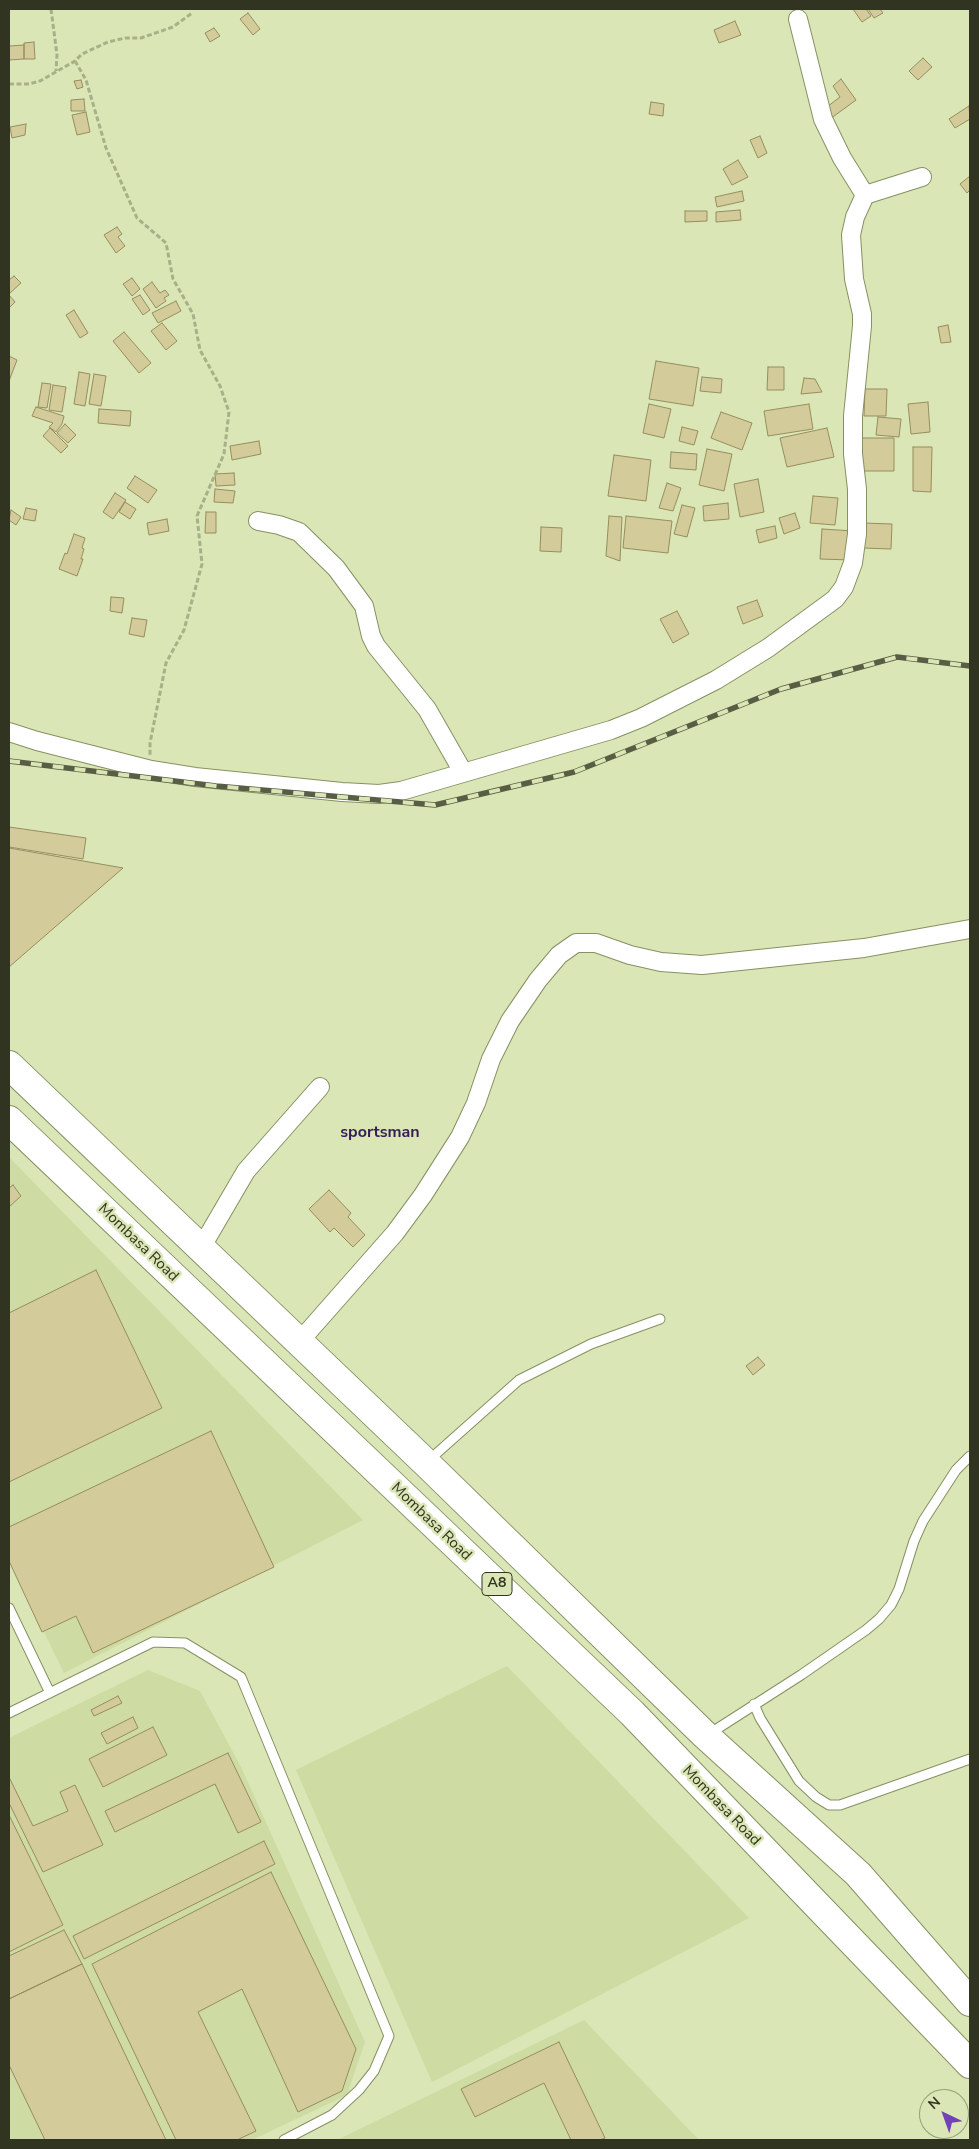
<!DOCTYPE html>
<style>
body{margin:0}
#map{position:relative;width:979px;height:2149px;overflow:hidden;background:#dae6b5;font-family:"Nunito Sans",sans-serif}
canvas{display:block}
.frame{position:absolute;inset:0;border:10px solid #303421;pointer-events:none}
.north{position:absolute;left:919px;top:2089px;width:50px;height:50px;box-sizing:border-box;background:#dae6b5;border:1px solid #969f7a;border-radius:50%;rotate:318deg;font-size:14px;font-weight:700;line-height:20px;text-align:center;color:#303421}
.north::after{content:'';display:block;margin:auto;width:18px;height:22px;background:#7240b8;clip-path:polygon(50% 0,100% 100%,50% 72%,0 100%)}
</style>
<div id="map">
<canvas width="979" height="2149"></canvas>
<div class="frame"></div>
<div class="north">N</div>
</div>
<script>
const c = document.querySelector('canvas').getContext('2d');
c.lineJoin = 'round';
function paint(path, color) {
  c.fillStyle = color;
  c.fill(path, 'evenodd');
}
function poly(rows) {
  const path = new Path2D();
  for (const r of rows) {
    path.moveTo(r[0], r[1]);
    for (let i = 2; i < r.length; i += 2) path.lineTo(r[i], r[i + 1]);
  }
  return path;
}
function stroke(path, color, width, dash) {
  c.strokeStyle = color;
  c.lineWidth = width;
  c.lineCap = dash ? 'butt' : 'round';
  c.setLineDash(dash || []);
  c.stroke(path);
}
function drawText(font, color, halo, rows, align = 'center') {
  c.font = font + ' "Nunito Sans",sans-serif';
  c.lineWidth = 5;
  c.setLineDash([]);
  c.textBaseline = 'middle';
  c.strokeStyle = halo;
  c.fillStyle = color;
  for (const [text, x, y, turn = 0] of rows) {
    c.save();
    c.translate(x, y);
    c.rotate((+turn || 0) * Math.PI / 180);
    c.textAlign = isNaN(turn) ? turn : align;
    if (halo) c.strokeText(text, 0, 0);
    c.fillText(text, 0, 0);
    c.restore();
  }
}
const built = poly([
 [9,1157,363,1520,64,1673,9,1560],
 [507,1666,749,1918,432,2082,296,1770],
 [148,1670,200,1691,241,1767,365,2042,347,2095,252,2140,9,2140,9,1738],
 [584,2020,699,2140,337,2140]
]);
const building = poly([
 [853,9,866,9,871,16,862,22,853,9],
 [868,9,880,9,883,13,874,18,868,9],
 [248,13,260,29,253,35,240,19,248,13],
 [735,21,741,35,719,43,714,30,735,21],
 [214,28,220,36,210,42,205,33,214,28],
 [34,42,35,59,24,59,24,43,34,42],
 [24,45,24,59,9,60,9,46,24,45],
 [923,58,932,67,918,80,909,71,923,58],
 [841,79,856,100,830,119,823,110,840,97,833,86,841,79],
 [81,80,83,87,77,89,74,81,81,80],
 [84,99,85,111,71,111,71,100,84,99],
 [651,102,664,104,663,116,649,114,651,102],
 [969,106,970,119,955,128,949,119,969,106],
 [86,112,90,132,77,135,72,115,86,112],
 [26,124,25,135,12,138,10,127,26,124],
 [760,136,767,153,758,158,750,140,760,136],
 [738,160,748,177,732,185,723,169,738,160],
 [970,176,970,190,967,193,960,184,970,176],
 [742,191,744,201,717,207,715,197,742,191],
 [740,210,741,220,716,222,716,212,740,210],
 [685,211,707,211,707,221,685,222,685,211],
 [117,227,122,234,118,237,125,246,116,253,104,235,117,227],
 [14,276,21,283,9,294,9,280,14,276],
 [132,278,140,289,132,296,123,284,132,278],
 [152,282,160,293,165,290,169,295,164,298,166,301,156,308,143,289,152,282],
 [9,295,15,302,9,308,9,295],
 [140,295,150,310,143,315,132,299,140,295],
 [176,301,181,311,158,323,152,313,176,301],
 [74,310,88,333,80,338,66,315,74,310],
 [162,323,177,341,166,350,151,331,162,323],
 [948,325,951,342,941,343,938,327,948,325],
 [124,332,151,363,139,373,113,341,124,332],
 [9,356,17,360,9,381,9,356],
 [656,361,699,368,693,406,649,399,656,361],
 [768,367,784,367,784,390,767,390,768,367],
 [79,372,90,374,85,406,74,404,79,372],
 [94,374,106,376,101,406,89,404,94,374],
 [702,377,722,379,721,393,700,391,702,377],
 [804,378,815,379,822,392,801,394,804,378],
 [42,383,51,384,47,408,38,407,42,383],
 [53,385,66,387,62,412,49,410,53,385],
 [865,389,887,389,886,416,864,416,865,389],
 [928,402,930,432,911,434,908,404,928,402],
 [649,404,671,409,664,438,643,433,649,404],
 [809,404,813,429,768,436,764,411,809,404],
 [36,407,64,416,62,424,56,432,49,427,53,423,32,416,36,407],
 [99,409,131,411,130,426,98,423,99,409],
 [721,412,752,423,742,450,711,438,721,412],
 [878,417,901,419,899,437,876,435,878,417],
 [65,424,76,435,68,443,57,433,65,424],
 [682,427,698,431,694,445,679,441,682,427],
 [50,428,68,446,61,453,43,436,50,428],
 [827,428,834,457,787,467,780,438,827,428],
 [859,438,894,438,894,471,858,471,859,438],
 [259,441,261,454,232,460,230,446,259,441],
 [913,447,932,447,931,492,913,491,913,447],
 [707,449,732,454,724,491,699,485,707,449],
 [671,452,697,454,696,470,670,468,671,452],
 [614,455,651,460,646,501,608,496,614,455],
 [234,473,235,485,216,486,215,474,234,473],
 [135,476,157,490,148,503,127,488,135,476],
 [758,479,764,512,740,517,734,484,758,479],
 [667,483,681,488,673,511,659,508,667,483],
 [215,489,235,491,233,503,214,502,215,489],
 [115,493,126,500,113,519,103,512,115,493],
 [813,496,838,498,835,525,810,523,813,496],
 [125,502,136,509,130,519,119,512,125,502],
 [728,503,729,519,704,521,703,506,728,503],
 [682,505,695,508,687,537,674,534,682,505],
 [26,508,37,510,35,521,23,519,26,508],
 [11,510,21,517,16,525,9,520,11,510],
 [206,512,216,512,216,533,205,533,206,512],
 [795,513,800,528,784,534,779,518,795,513],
 [609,516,622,517,620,561,606,556,609,516],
 [626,516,672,521,668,553,623,548,626,516],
 [167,519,169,531,149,535,147,523,167,519],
 [863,523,892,524,891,549,863,548,863,523],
 [775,526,777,538,759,543,756,530,775,526],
 [541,527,562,528,561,552,540,551,541,527],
 [822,529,854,531,852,560,820,559,822,529],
 [74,534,85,538,82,548,84,549,81,559,83,559,77,576,59,569,65,553,67,554,74,534],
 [111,597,124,598,122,613,110,611,111,597],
 [757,600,763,616,743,624,737,607,757,600],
 [677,611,689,634,673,643,660,619,677,611],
 [132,618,147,620,144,637,129,634,132,618],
 [9,827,86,838,83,859,9,847,9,827],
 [9,848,123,868,9,967,9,848],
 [13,1185,21,1196,9,1207,9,1188,13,1185],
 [329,1190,351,1213,348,1217,365,1235,353,1247,334,1228,330,1232,309,1209,329,1190],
 [96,1270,162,1408,9,1482,9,1313,96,1270],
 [758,1357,765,1365,753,1375,746,1366,758,1357],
 [211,1431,274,1567,93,1653,76,1616,42,1632,9,1561,9,1527,211,1431],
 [118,1696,122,1703,94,1716,91,1710,118,1696],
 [133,1717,138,1728,107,1744,101,1733,133,1717],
 [153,1727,167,1755,103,1787,89,1759,153,1727],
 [228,1753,261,1822,238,1833,215,1784,115,1832,105,1811,228,1753],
 [9,1777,33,1826,68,1811,60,1792,75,1785,103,1845,43,1872,9,1803,9,1777],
 [9,1815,63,1925,9,1952,9,1815],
 [264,1841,275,1864,84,1959,73,1936,264,1841],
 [271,1872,356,2049,342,2091,298,2112,242,1989,198,2012,256,2131,237,2140,176,2140,92,1964,271,1872],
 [64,1930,82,1964,9,1999,9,1956,64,1930],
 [82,1964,166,2140,45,2140,9,2065,9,1999,82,1964],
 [559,2042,605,2138,600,2140,571,2140,544,2083,475,2117,461,2089,559,2042]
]);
const path = poly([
 [51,9,57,55,56,71],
 [75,61,86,80,106,148,137,218,166,243,173,279,193,314,200,350,220,386,229,412,224,454,197,516,202,564,184,630,166,663,150,743,150,755],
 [9,84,29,84,40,81,75,61,82,54,108,42,125,38,141,38,173,27,192,13]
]);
const service = poly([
 [428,1461,519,1380,591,1344,660,1319],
 [9,1608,50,1693],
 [754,1704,760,1718,799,1781,816,1797,829,1805,840,1805,970,1759],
 [9,1713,153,1642,185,1643,241,1677,389,2036,374,2071,359,2090,332,2115,284,2140],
 [709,1734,801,1675,866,1630,879,1619,891,1605,899,1589,914,1541,923,1521,956,1470,970,1456]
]);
const minor = poly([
 [865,195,922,177],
 [258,521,279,525,299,532,336,568,364,606,371,636,376,646,427,709,463,772],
 [9,732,37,741,151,770,195,777,342,792,379,794,401,791,611,730,641,718,716,680,768,648,835,599,844,587,853,563,857,534,857,489,853,454,853,416,862,326,862,314,854,279,851,235,855,217,865,195,842,158,823,119,798,19],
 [201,1248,246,1171,320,1087],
 [299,1342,395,1233,423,1195,460,1137,476,1103,491,1059,510,1021,538,980,559,955,576,943,596,943,630,955,661,962,702,965,864,948,970,929]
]);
const trunk = poly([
 [9,1065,426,1463,706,1736,858,1874,970,2002],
 [9,1120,632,1713,970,2064]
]);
const rail = poly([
 [9,761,216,786,435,805,574,772,781,689,897,657,970,666]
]);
const shields = [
 [497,1584,30]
];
const shieldNames = [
 ["A8",497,1584]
];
const streetNames = [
 ["Mombasa Road",138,1243,44],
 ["Mombasa Road",431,1522,44],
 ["Mombasa Road",721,1806,46]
];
const neighbourhoodNames = [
 ["sportsman",380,1133]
];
paint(built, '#cedba3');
paint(building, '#d4cb9a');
stroke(building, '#968d5e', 1);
stroke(service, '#869163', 11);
stroke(minor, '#869163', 20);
stroke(trunk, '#869163', 30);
stroke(path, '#a7b088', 3, [5, 2.5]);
stroke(service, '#fff', 9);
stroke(minor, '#fff', 18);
stroke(trunk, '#fff', 28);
stroke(rail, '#585e44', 5.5);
stroke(rail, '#dae6b5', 4, [11]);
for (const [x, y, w] of shields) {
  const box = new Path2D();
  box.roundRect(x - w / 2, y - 11.5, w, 23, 4);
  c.fillStyle = '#dae6b5';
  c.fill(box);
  stroke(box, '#303421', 1);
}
drawText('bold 14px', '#303421', null, shieldNames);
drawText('15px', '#303421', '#dae6b5', streetNames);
drawText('bold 16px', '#351d57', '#dae6b5', neighbourhoodNames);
</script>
